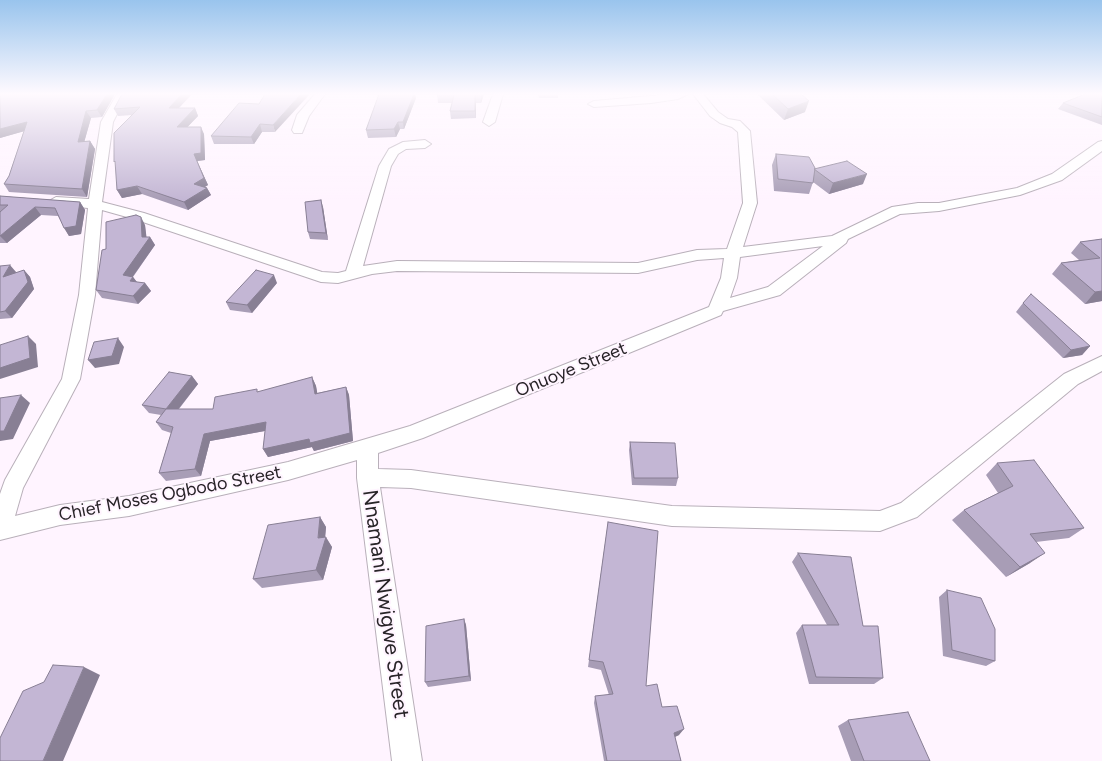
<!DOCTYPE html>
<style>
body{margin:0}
canvas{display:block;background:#fff4ff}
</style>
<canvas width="1102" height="761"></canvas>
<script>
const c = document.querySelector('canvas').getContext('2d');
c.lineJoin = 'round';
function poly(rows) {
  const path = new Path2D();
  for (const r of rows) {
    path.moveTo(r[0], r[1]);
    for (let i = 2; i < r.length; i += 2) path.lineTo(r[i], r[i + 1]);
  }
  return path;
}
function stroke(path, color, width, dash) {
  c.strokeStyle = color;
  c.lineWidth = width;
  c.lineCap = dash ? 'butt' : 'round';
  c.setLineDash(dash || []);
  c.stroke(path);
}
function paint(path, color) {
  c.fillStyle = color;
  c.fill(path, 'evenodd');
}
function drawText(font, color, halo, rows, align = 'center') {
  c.font = font + ' Figtree,sans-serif';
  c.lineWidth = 4;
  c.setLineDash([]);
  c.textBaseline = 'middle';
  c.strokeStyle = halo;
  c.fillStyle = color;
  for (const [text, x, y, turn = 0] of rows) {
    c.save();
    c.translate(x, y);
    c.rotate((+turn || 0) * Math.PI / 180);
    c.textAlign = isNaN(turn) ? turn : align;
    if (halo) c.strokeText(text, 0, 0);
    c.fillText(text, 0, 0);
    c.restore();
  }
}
const minor = poly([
 [117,94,127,94,113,122,102,202,144,213,322,272,338,273,346,271,379,166,389,149,403,142,425,140,431,144,425,148,406,149,398,154,391,166,363,266,397,261,638,263,697,250,727,249,743,203,738,132,732,127,720,123,710,116,693,94,703,94,718,112,728,119,740,121,750,131,757,203,743,247,832,236,892,207,918,203,939,203,1017,188,1052,174,1098,142,1102,141,1102,151,1062,180,1020,195,939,211,900,214,848,239,846,243,780,295,723,311,721,315,423,438,378,453,378,469,411,470,672,506,880,511,901,503,1064,374,1102,356,1102,371,1078,384,917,517,880,531,672,526,411,488,380,487,422,761,392,761,357,478,357,460,288,480,129,516,60,525,0,540,0,494,5,480,62,379,79,295,88,208,56,205,49,201,56,197,89,199,101,122,117,94],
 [102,210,134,219,321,282,338,283,372,274,397,271,638,273,697,260,724,258,721,278,709,307,410,426,288,462,129,496,60,505,15,516,23,488,80,379,95,295,102,210],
 [823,246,768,287,730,298,737,278,740,257,823,246],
 [315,94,325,94,309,116,302,133,294,133,292,130,297,115,315,94],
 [493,94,503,94,495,122,489,126,483,122,493,94],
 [673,94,688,94,678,99,651,103,594,107,588,104,594,101,673,94]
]);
const wall = poly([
 [0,94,115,94,102,117,91,118,84,142,90,141,95,149,87,197,9,192,4,184,9,176,24,131,0,138],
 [122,94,192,94,179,108,195,108,198,116,187,127,204,134,205,160,197,161,208,185,205,187,207,188,211,195,188,210,142,194,122,198,117,190,132,115,118,116,114,109],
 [265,94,275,132,262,132,254,144,214,144,211,136,259,104],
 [438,94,484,94,481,103,476,103,476,118,451,119,450,111,452,103,438,103,437,95],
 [538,94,558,94,558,98,539,98],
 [757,94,801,94,805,112,784,120],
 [1102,94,1102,125,1058,109,1063,103],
 [416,98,404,129,400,129,396,137,368,138,366,130],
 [776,154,814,169,863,184,829,194,813,182,809,194,774,191,772,165],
 [0,196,80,202,85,210,81,234,69,236,58,216,41,215,7,243,0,243],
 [323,207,328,240,310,239,308,232],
 [145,225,146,237,150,237,155,245,133,277,137,282,145,283,151,291,138,304,102,298,96,290,106,249],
 [1102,239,1102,301,1085,304,1052,274,1061,263,1079,260,1071,253,1080,242],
 [0,266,16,272,16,273,24,270,30,277,34,289,12,318,0,319],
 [277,283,252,313,230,310,226,302],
 [1023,303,1090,346,1082,355,1063,358,1016,312],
 [192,376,198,384,179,409,213,409,259,392,312,377,316,386,317,393,346,387,349,395,353,441,314,451,312,447,268,457,263,449,265,431,210,441,201,476,166,481,159,473,171,433,162,430,156,422,161,415,149,413,142,405],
 [630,442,678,478,676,486,632,485,629,450],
 [997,463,1084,528,1069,538,1036,542,1030,563,1006,577,952,520,964,510,998,493,986,475],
 [320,517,326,527,325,537,332,547,323,580,262,588,253,579],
 [608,522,646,686,662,707,679,735,675,737,681,761,604,761,594,703,595,696,609,695,601,670,588,667],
 [798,553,863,626,883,678,874,684,809,684,796,633,802,625,827,625,792,562],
 [947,590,995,661,986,666,943,656,939,597],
 [464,619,466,625,471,681,428,687,425,682],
 [848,720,930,761,851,761,838,726]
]);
const shadedWall = poly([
 [107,94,115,94,102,117,97,110],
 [182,94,192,94,172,115,169,108],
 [301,94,310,94,275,132,273,125],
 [414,94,415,94,416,98,404,129,403,122],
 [481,94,484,94,481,103],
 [475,95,476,103,476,118,475,111],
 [809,101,805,112,784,120,788,109],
 [195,108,198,116,180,135,177,127],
 [86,111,91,118,82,150,78,142],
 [27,122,32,129,0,138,0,129],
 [398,122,400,129,396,137,394,129],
 [260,124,262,132,254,144,251,137],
 [201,127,204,134,205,160,197,161,208,185,198,191,194,184,194,154],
 [90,141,95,149,87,197,82,189],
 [867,174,863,184,829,194,833,183],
 [137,186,142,194,122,198,117,190],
 [207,188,211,195,188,210,184,202],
 [321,200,323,207,328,240,326,233],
 [80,202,85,210,81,234,69,236,64,228],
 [35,207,41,215,7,243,0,236],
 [141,217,145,225,147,241,150,237,155,245,131,279,133,277,139,285,135,289,123,275,142,237],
 [10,265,16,272,10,284,3,277],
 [24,270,30,277,34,289,12,318,5,311],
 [274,275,277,283,252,313,247,305],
 [145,283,151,291,138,304,133,296],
 [1102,291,1102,301,1085,304,1095,292],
 [28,336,36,344,38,367,0,379,0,368],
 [118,338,124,347,119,364,95,368,88,360],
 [1090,346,1082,355,1063,358,1071,350],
 [192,376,198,384,172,417,166,409],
 [312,377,316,386,319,402,315,394],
 [346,387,349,395,353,441,314,451,312,447,268,457,263,449],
 [21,395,30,403,13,439,0,441,0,431],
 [266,422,270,430,210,441,201,476,195,469,204,434],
 [320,517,326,527,325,539,326,537,332,547,323,580,316,570],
 [1045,553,1030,563,1006,577,1020,567],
 [464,619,466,625,471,681,469,676],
 [84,667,100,675,63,761,43,761],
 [684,729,679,735,670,739,674,733]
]);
const building = poly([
 [0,94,107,94,97,110,86,111,78,142,90,141,82,189,4,184,9,176,27,122,0,129,0,94],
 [122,94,182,94,169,108,195,108,177,127,201,127,201,153,194,154,204,178,194,184,207,188,184,202,137,186,117,190,115,161,114,162,114,133,140,107,114,109,122,94],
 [265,94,301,94,273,125,260,124,251,137,211,136,239,103,259,104,265,94],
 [379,94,414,94,403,122,398,122,394,129,366,130,379,94],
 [438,94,481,94,481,95,475,95,475,111,450,111,454,95,437,95,438,94],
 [772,94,801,94,809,101,788,109,772,94],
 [1085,94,1102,94,1102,117,1063,103,1085,94],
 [776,154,809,157,815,168,813,183,778,179,776,154],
 [847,161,867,174,833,183,814,169,847,161],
 [0,196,80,202,76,226,64,228,55,208,35,207,0,236,0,212,8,205,0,205,0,196],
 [321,200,326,233,308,232,305,202,321,200],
 [136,215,141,217,142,237,150,237,123,275,133,277,130,281,145,283,133,296,96,290,102,250,106,249,106,222,136,215],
 [1102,239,1102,291,1095,292,1061,263,1100,258,1080,242,1102,239],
 [10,265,3,277,24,270,28,282,5,311,0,312,0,266,10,265],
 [256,270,274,275,247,305,226,302,256,270],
 [1031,294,1090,346,1071,350,1023,303,1031,294],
 [28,336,30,358,0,368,0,345,28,336],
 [118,338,112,356,88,360,94,342,118,338],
 [169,372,192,376,166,409,142,405,169,372],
 [312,377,315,394,346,387,350,433,310,443,309,439,263,449,266,422,204,434,195,469,159,473,173,427,156,422,166,409,213,409,215,397,257,389,257,392,312,377],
 [21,395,4,431,0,431,0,398,21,395],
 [630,442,675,443,678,478,634,478,630,442],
 [1034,460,1084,528,1030,534,1045,553,1020,567,964,510,1013,486,997,463,1034,460],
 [320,517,318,538,326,537,316,570,253,579,268,525,320,517],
 [608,522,658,531,646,686,657,684,662,707,677,706,684,729,674,733,681,761,607,761,595,696,613,694,603,662,589,660,608,522],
 [798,553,851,557,863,626,878,626,883,678,816,677,802,625,839,625,798,553],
 [947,590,981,598,995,629,995,661,952,650,947,590],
 [464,619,469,676,425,682,426,626,464,619],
 [53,665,84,667,43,761,0,761,0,738,23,691,44,682,53,665],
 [908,712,930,761,864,761,848,720,908,712]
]);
const streetNames = [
 ["Onuoye Street",571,370,-22],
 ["Chief Moses Ogbodo Street",170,494,-11]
];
const nearStreetnames = [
 ["Nnamani Nwigwe Street",385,604,82]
];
stroke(minor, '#b9b0ba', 2);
paint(minor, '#fff');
paint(wall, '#a89db6');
paint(shadedWall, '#887f94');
paint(building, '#c3b6d4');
stroke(building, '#887f94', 1);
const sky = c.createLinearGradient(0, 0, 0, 200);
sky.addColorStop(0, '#99c4ed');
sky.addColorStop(0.47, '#fffaff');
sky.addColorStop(1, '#fffaff00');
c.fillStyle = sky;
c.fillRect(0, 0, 1102, 200);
drawText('18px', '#282428', '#fff4ff', streetNames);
drawText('21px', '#282428', '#fff4ff', nearStreetnames);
</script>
